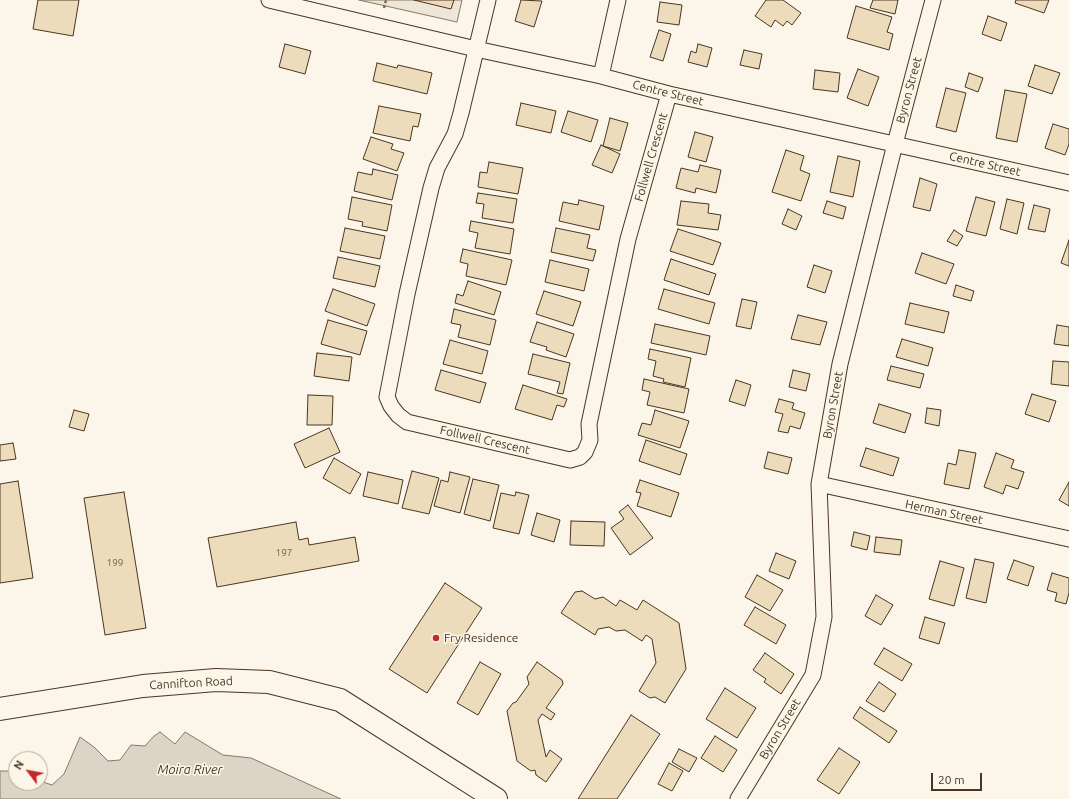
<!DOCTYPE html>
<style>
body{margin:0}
#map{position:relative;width:1069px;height:799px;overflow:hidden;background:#fbf6e9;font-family:Ubuntu,sans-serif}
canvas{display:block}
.north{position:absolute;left:8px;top:751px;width:40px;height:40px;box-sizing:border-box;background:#fbf6e9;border:1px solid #b4a999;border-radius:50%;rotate:302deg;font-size:11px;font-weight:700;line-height:16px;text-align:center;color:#4a3520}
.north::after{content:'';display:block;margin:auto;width:14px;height:18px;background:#c62828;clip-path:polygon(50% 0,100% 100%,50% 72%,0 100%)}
.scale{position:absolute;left:931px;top:773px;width:51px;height:18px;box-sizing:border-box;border:2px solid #4a3520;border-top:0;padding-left:5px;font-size:12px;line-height:14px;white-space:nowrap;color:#4a3520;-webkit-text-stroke:3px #fbf6e9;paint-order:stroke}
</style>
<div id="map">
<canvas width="1069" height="799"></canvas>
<div class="north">N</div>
<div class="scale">20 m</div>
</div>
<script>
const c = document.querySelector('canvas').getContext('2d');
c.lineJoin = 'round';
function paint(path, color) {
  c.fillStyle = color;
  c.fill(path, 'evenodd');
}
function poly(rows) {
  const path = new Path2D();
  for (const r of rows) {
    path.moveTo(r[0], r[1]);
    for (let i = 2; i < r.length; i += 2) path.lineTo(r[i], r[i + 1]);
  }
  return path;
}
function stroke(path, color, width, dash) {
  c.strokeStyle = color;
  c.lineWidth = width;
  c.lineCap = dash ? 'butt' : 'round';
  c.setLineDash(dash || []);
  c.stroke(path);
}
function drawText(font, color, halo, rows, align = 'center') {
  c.font = font + ' Ubuntu,sans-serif';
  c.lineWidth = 3;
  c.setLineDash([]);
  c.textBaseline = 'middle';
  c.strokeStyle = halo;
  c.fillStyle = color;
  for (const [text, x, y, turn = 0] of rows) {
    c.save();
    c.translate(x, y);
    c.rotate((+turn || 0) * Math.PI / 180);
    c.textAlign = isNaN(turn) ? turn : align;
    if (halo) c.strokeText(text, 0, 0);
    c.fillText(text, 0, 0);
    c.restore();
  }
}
const green = poly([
 [359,0,462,0,457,22,359,0]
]);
const water = poly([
 [160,732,175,744,185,732,223,755,251,758,341,799,0,799,0,771,9,771,16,774,16,783,40,783,40,781,52,785,64,774,80,737,94,747,108,761,120,760,131,745,145,746,154,736,160,732]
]);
const building = poly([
 [38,0,79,0,73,36,33,29,38,0],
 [414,0,454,0,451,9,414,0],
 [521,0,542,1,534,27,515,21,521,0],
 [766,0,783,0,801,13,792,25,787,21,783,26,775,20,771,27,755,16,766,0],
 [873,0,898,0,895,14,870,8,873,0],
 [1016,0,1049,0,1044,13,1015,3,1016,0],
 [660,2,682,5,679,25,657,22,660,2],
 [856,6,892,17,887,32,893,34,889,50,847,38,856,6],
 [988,16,1007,23,1001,41,982,34,988,16],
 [659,30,671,34,663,61,650,57,659,30],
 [285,44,311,51,305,74,279,67,285,44],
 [698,44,712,48,707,67,688,62,691,51,696,53,698,44],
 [744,50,762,54,759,69,740,65,744,50],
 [377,63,397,68,398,65,432,73,427,94,373,81,377,63],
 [1035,65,1060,73,1052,94,1028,86,1035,65],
 [858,69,879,77,868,106,847,98,858,69],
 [815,70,840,73,838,92,813,89,815,70],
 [969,73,983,78,978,92,965,87,969,73],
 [946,88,966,93,956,132,936,127,946,88],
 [1005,90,1027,94,1017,142,996,138,1005,90],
 [521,103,556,111,551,133,516,125,521,103],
 [379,106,421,114,418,127,413,126,410,141,373,133,379,106],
 [568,111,598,120,591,142,561,132,568,111],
 [610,118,628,123,620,151,603,146,610,118],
 [1053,124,1069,129,1069,144,1065,155,1045,148,1053,124],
 [695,132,713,137,706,162,688,157,695,132],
 [371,137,393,144,391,149,404,153,397,171,363,159,371,137],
 [601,145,620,154,612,173,592,165,601,145],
 [786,150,804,156,800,170,810,174,801,201,772,192,786,150],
 [838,156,860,161,853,197,830,192,838,156],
 [489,162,523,168,518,194,478,187,480,172,487,173,489,162],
 [700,165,721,170,716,193,696,188,695,193,676,188,681,168,698,172,700,165],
 [373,169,398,175,392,200,354,191,358,172,372,175,373,169],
 [920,178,937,184,930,211,913,207,920,178],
 [478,193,517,199,513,223,482,218,484,204,476,203,478,193],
 [352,197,392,205,387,231,362,226,363,222,348,219,352,197],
 [976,197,995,202,986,236,966,231,976,197],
 [1007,199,1024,203,1017,234,1000,229,1007,199],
 [579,200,604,206,599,230,559,221,563,202,578,205,579,200],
 [681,201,709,204,708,213,721,215,718,230,677,225,681,201],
 [827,201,846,207,843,219,823,213,827,201],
 [1034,205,1050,209,1045,232,1028,229,1034,205],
 [788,209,802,216,796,230,782,224,788,209],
 [471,221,514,229,510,254,475,248,478,233,469,231,471,221],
 [345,228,385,236,380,259,340,251,345,228],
 [556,228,590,235,587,248,596,250,593,261,551,252,556,228],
 [678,229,721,243,713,265,670,251,678,229],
 [954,230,963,236,957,246,947,241,954,230],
 [1069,240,1069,266,1061,263,1069,240],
 [463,249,512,260,506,285,466,276,468,264,460,262,463,249],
 [922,253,954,264,946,284,915,273,922,253],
 [338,257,380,266,375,287,333,278,338,257],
 [671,259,716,274,709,295,664,280,671,259],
 [550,260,589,269,584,291,545,282,550,260],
 [814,265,832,271,825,293,807,287,814,265],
 [468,281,501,292,494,315,455,303,457,294,463,296,468,281],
 [956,285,974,291,971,301,953,296,956,285],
 [333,289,375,304,367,326,325,311,333,289],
 [664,289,715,303,709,324,658,309,664,289],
 [544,291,581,302,573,326,536,314,544,291],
 [742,299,757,302,751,329,736,326,742,299],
 [910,303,949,312,944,333,905,324,910,303],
 [454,309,496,320,490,345,458,337,461,325,451,323,454,309],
 [798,315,827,322,820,345,791,339,798,315],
 [328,320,367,331,360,355,321,344,328,320],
 [537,322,574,334,566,357,546,350,547,347,530,342,537,322],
 [655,324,710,336,706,355,651,343,655,324],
 [1057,325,1069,327,1069,346,1054,344,1057,325],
 [902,339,933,348,928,366,896,357,902,339],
 [450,340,488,351,482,374,443,364,450,340],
 [650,349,691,358,685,387,663,382,664,379,653,376,656,361,648,359,650,349],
 [317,353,352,357,349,381,314,376,317,353],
 [533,354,570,363,563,394,557,393,560,382,528,374,533,354],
 [1053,361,1069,362,1069,386,1051,384,1053,361],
 [891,366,924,374,920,388,887,380,891,366],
 [441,370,486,383,480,403,435,390,441,370],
 [793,370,810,374,806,391,789,387,793,370],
 [644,379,689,389,684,413,647,405,650,392,642,390,644,379],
 [736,380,751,385,745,406,729,401,736,380],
 [523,385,567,399,564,407,557,405,552,420,515,409,523,385],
 [1032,394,1056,401,1049,422,1025,414,1032,394],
 [308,395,333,396,332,425,307,425,308,395],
 [779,399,794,403,792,409,805,413,800,429,790,426,788,433,778,431,783,414,775,412,779,399],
 [879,404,911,414,905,433,873,423,879,404],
 [927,408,941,410,939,426,925,423,927,408],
 [74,410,89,414,84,431,69,427,74,410],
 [655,410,689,421,680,448,638,435,642,423,651,425,655,410],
 [329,428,340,452,305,468,294,444,329,428],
 [646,440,687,454,680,475,639,461,646,440],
 [13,443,16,459,0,461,0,445,13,443],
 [866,448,899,458,893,476,860,466,866,448],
 [959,450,976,453,969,489,944,484,948,463,956,465,959,450],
 [768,452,792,458,788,474,764,468,768,452],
 [996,453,1014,460,1011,468,1024,472,1018,489,1006,485,1003,494,984,487,996,453],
 [334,458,361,474,350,494,323,478,334,458],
 [412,471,439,478,429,514,402,508,412,471],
 [368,472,403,480,398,504,363,496,368,472],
 [450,472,470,477,460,513,434,506,441,480,448,482,450,472],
 [473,479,499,485,490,521,464,514,473,479],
 [640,480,679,493,671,517,637,506,641,493,636,492,640,480],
 [18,481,33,578,0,583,0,484,18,481],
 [1069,482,1069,506,1059,500,1069,482],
 [124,492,146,628,105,635,84,498,124,492],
 [516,492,529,495,519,534,493,528,501,493,515,496,516,492],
 [628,505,653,538,630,555,611,528,624,519,619,512,628,505],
 [537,513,560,520,554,542,531,535,537,513],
 [571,521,605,522,604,546,570,545,571,521],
 [296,522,299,540,308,538,309,545,355,537,359,561,217,587,208,538,296,522],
 [854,532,870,536,867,550,851,546,854,532],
 [876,537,902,540,900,555,874,552,876,537],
 [776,553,796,561,789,579,769,571,776,553],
 [975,559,994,563,986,603,966,598,975,559],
 [1014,560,1034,567,1028,586,1007,579,1014,560],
 [940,561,964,568,954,606,929,599,940,561],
 [1052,573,1069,578,1069,593,1066,604,1055,601,1057,593,1047,590,1052,573],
 [757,575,783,590,770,611,745,597,757,575],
 [445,583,482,608,427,693,389,669,445,583],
 [582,591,595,599,603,597,616,606,620,600,637,610,643,600,679,623,686,669,665,703,655,697,650,698,639,691,656,663,652,639,646,635,642,641,625,630,616,631,609,627,598,629,595,635,561,613,575,592,582,591],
 [876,595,893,605,881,625,865,616,876,595],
 [755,607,786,625,776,644,744,625,755,607],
 [925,617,945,623,939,644,919,638,925,617],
 [884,648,912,664,902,681,874,664,884,648],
 [765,653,794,674,781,694,764,682,766,679,753,670,765,653],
 [480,662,501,674,478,715,457,703,480,662],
 [537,662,562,680,563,684,546,708,555,714,551,720,542,714,538,720,546,757,550,750,562,759,546,782,536,775,535,770,531,771,517,761,507,711,513,703,516,702,529,684,527,677,537,662],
 [879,682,896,694,884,712,866,701,879,682],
 [725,688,756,708,737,738,706,719,725,688],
 [860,707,897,731,889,743,853,718,860,707],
 [631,715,660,734,617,799,578,799,631,715],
 [715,736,737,750,723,772,701,758,715,736],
 [839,748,860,762,839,794,817,780,839,748],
 [679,749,697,758,689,772,672,762,679,749],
 [669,763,683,771,672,791,658,784,669,763]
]);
const path = poly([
 [384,8,386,0]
]);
const street = poly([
 [269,0,476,49,601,76,669,94,1069,183],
 [488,0,461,113,455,134,437,168,431,188,407,294,387,397,391,406,398,415,407,422,570,460,580,457,585,452,590,440,589,424,628,239,669,94],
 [601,76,618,0],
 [819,484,1069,539],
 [738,799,813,675,824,617,819,484,840,364,895,144,933,0]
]);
const secondary = poly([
 [0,709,143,686,216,680,269,682,340,700,496,799]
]);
const markers = [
 [436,638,4,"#c62828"]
];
const numberNames = [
 ["197",284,553],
 ["199",115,563]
];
const streetNames = [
 ["Byron Street",909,90,-75],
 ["Centre Street",668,93,14],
 ["Follwell Crescent",651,157,-74],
 ["Centre Street",985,164,13],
 ["Byron Street",833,405,-80],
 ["Follwell Crescent",485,440,13],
 ["Herman Street",944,512,12],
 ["Cannifton Road",191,683,-3],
 ["Byron Street",780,729,-59]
];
const poiNames = [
 ["Fry Residence",444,638]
];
const waterNames = [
 ["Moira River",190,770]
];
paint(green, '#ede6d9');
stroke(green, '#887966', 1);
paint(water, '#dcd4c6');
stroke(water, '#887966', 1);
paint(building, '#ecdcbc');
stroke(building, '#4a3520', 1);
stroke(street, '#4a3520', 17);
stroke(secondary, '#4a3520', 24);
stroke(path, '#7f6f5c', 2.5, [3, 2]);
stroke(street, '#fbf6e9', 15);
stroke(secondary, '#fbf6e9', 22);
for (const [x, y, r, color] of markers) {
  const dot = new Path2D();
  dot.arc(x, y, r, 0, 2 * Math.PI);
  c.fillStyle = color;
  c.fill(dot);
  stroke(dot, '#fbf6e9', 1.5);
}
drawText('10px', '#725f47', null, numberNames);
drawText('12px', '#4a3520', '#fbf6e9', streetNames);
drawText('12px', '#4a3520', '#fbf6e9', poiNames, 'left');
drawText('italic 13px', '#4a3520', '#fbf6e9', waterNames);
</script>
